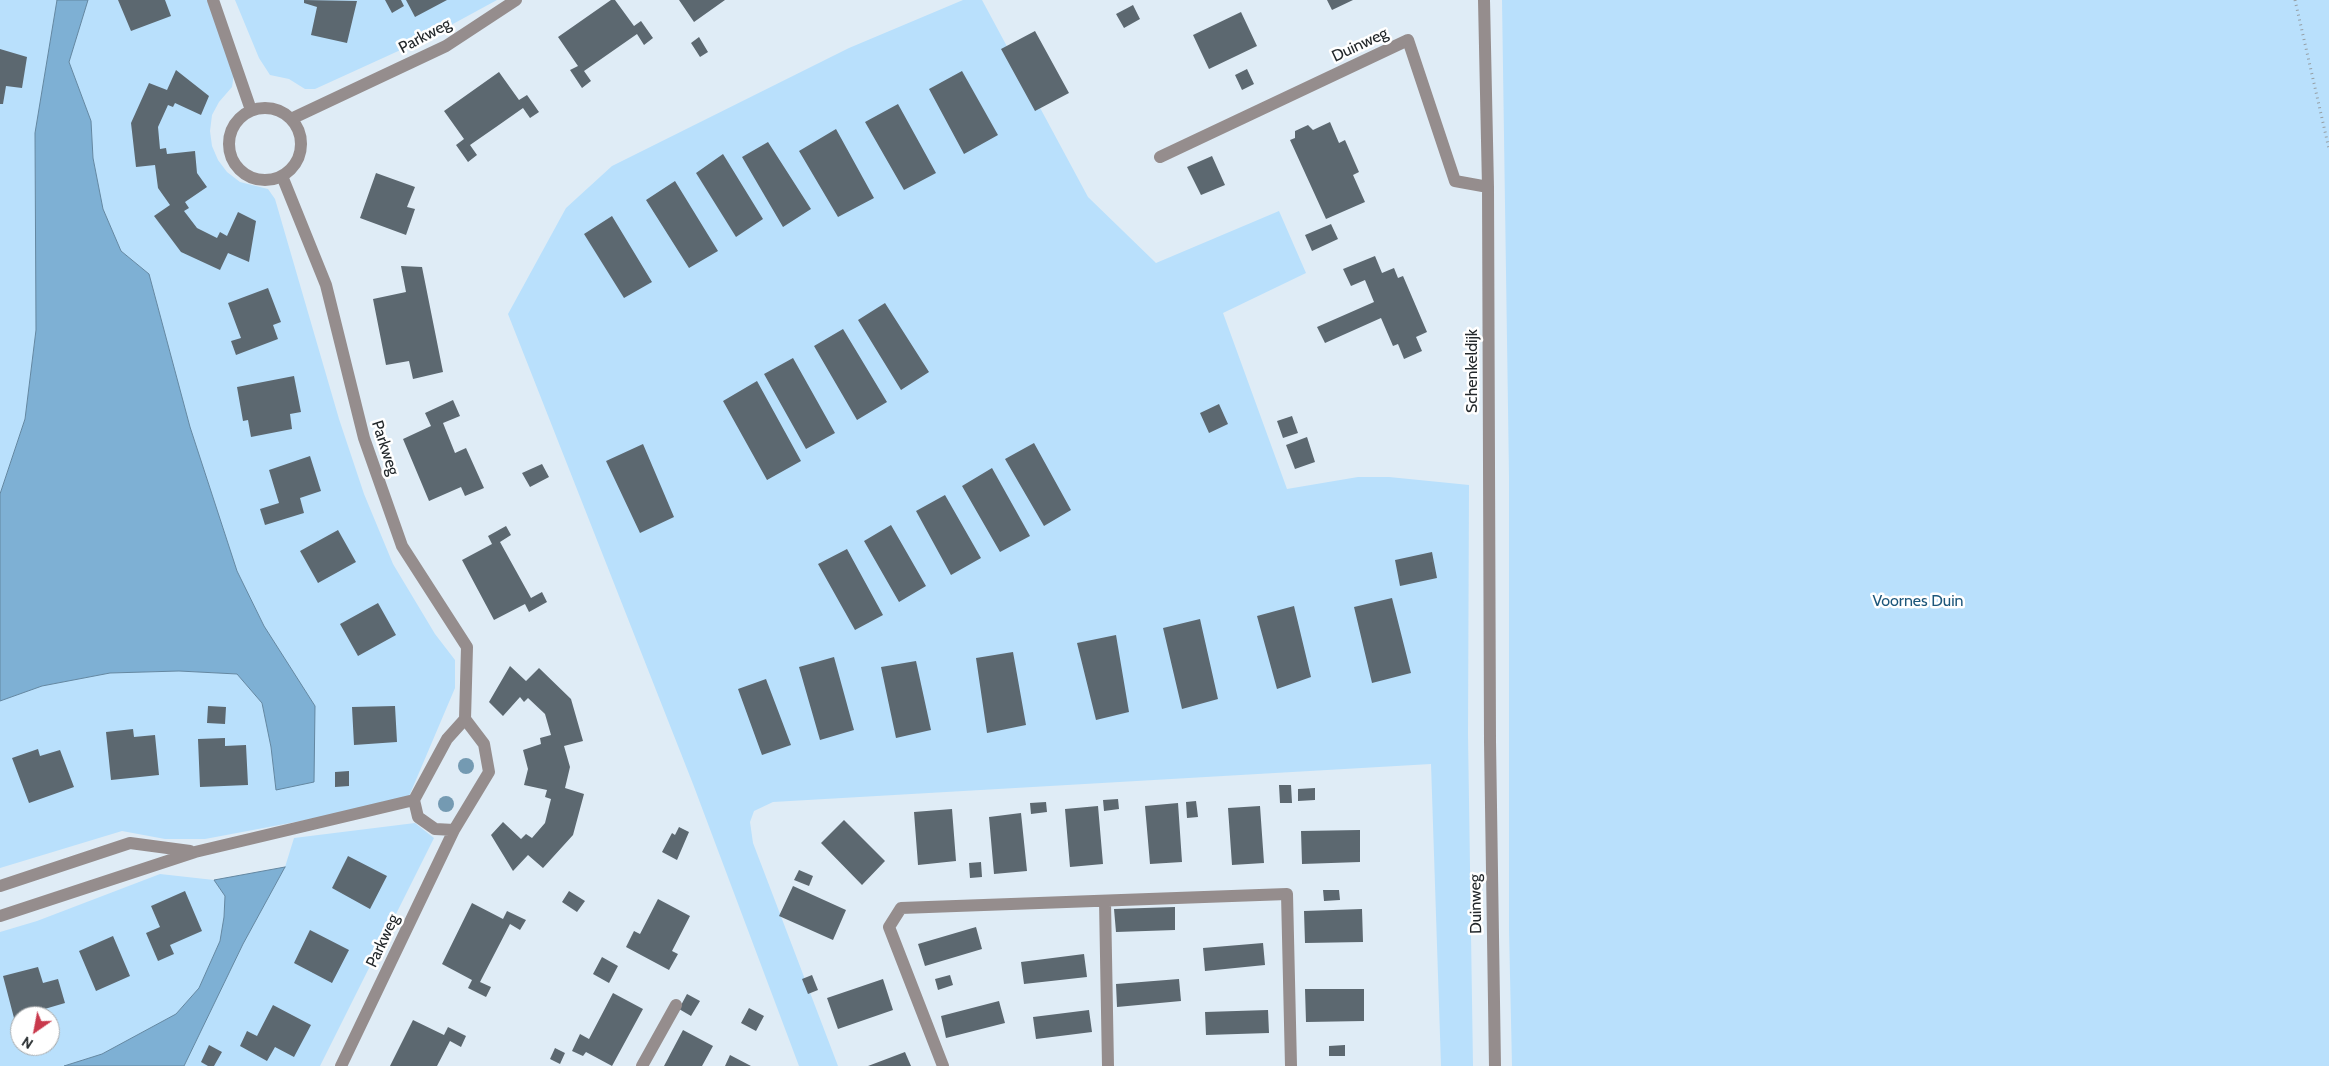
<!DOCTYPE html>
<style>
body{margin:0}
#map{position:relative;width:2329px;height:1066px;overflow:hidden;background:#dfecf6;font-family:Cabin,sans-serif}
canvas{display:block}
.north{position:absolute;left:10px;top:1006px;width:50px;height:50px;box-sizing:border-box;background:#fff;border:1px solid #a7a9aa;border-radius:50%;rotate:213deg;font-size:14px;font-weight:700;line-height:20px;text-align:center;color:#23282b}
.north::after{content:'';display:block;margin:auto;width:18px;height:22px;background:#c9394c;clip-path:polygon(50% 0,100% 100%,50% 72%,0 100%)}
</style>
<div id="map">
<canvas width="2329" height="1066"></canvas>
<div class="north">N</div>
</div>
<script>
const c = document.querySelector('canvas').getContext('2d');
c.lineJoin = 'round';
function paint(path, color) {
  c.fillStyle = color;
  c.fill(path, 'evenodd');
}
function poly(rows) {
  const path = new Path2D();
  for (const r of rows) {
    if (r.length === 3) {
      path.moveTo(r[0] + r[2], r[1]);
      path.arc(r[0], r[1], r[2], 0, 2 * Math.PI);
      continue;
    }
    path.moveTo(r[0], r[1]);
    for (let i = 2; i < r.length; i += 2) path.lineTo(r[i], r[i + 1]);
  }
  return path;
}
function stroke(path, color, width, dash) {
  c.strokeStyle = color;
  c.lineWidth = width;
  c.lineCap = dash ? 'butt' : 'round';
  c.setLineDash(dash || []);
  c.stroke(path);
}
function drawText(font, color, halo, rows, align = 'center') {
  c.font = font + ' Cabin,sans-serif';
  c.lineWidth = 5;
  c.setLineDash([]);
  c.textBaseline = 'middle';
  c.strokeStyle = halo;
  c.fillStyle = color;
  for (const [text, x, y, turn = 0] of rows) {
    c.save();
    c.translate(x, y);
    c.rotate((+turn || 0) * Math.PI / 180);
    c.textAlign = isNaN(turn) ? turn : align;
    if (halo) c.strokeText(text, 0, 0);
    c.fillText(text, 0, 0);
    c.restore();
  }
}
const green = poly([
 [0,0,57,0,35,133,36,330,25,419,0,494],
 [88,0,209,0,234,74,232,87,219,102,212,115,210,131,212,146,218,160,227,172,240,182,268,189,275,199,339,419,364,494,393,564,435,634,455,660,455,688,407,801,205,839,165,839,122,831,0,868,0,701,42,686,110,673,179,671,237,674,262,703,271,747,276,790,315,706,264,626,237,571,190,427,149,274,121,251,103,209,93,158,91,121,69,62],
 [235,0,497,0,429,37,315,89,305,89,289,79,270,75,259,58],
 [963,0,982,0,1088,197,1156,263,1279,211,1306,273,1223,313,1287,489,1358,477,1389,477,1469,485,1468,734,1473,1066,1441,1066,1431,764,773,802,754,811,750,822,753,843,838,1066,799,1066,693,784,508,314,566,208,612,166,849,48],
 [1502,0,2329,0,2329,1066,1512,1066,1509,930,1509,476],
 [415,823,434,838,320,1066,184,1066,243,944,285,867,294,838],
 [160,874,214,880,225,896,224,917,220,941,199,988,176,1014,102,1054,64,1066,0,1066,0,932,37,921],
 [20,1016,50,1016,50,1046,20,1046]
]);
const water = poly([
 [57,0,88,0,69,62,91,121,93,158,103,209,121,251,149,274,190,427,237,571,264,626,315,706,314,782,276,790,271,747,262,703,237,674,179,671,110,673,42,686,0,701,0,494,25,419,36,330,35,133,57,0],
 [285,867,243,944,184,1066,64,1066,102,1054,176,1014,199,988,220,941,224,917,225,896,214,880,285,867]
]);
const building = poly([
 [118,0,165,0,171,16,131,31],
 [304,0,357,1,347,43,311,35,317,7,304,3],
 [385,0,401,0,404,6,392,13],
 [406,0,447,0,415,17],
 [611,0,615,0,634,26,641,21,653,38,644,45,637,34,584,71,591,81,582,88,570,70,578,66,558,37],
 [679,0,725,0,694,22],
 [1327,0,1353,0,1332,10],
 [1133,5,1140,19,1124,28,1116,14],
 [1241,12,1257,46,1209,69,1193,35],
 [1035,31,1069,93,1035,111,1001,49],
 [699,37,708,52,700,57,691,43],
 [0,49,27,57,22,88,6,86,3,104,0,104],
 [1247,69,1254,84,1242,90,1235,75],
 [176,70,209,96,201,115,175,103,173,107,168,105,158,127,160,149,166,148,167,154,195,151,197,173,207,187,185,202,189,208,184,211,197,228,217,238,220,232,227,236,238,212,256,221,249,262,228,253,220,270,181,252,154,216,170,205,158,188,155,165,136,167,131,123,149,83,167,90],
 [962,71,998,135,964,154,929,89],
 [499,72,519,100,527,95,539,112,530,118,523,108,496,127,470,145,477,155,468,162,456,145,464,139,444,111],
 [898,104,936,173,904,190,865,122],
 [1330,122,1339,143,1345,140,1359,172,1353,175,1365,202,1326,219,1290,140,1295,138,1295,131,1308,125,1313,130],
 [836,129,874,198,838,217,799,151],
 [768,142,811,209,783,227,742,157],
 [723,154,763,219,736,237,696,173],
 [1212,156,1225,185,1201,195,1187,167],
 [376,173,415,187,407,207,415,209,406,235,360,218],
 [675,181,718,251,689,268,646,200],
 [612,216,652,282,624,298,584,234],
 [1331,224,1338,239,1312,251,1305,235],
 [1375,256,1382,273,1394,268,1398,278,1403,276,1427,332,1416,337,1422,351,1404,359,1398,344,1393,346,1381,318,1325,343,1317,327,1374,302,1365,280,1351,286,1343,269],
 [401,266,422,267,443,372,413,379,409,361,386,365,373,299,406,292],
 [268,288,281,322,273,325,278,339,236,355,231,341,241,338,228,303],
 [885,303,929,372,901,390,858,320],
 [843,329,887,402,857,420,814,346],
 [793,358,835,433,806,449,764,374],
 [294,376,301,412,290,414,292,429,251,437,248,420,243,421,237,387],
 [757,381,801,461,767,480,723,401],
 [453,400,460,416,443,423,455,453,466,448,484,488,465,496,461,487,429,501,403,439,431,426,425,413],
 [1219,404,1228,424,1209,433,1200,413],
 [1292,416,1298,433,1283,438,1277,421],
 [1307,437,1315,462,1295,469,1286,445],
 [1034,443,1071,510,1044,526,1005,459],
 [643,444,674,517,640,533,606,461],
 [310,456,321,491,300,498,304,513,265,525,260,509,279,503,269,470],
 [542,464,549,477,530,487,522,473],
 [992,468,1030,536,1000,552,962,486],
 [945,495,981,558,951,575,916,511],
 [891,525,926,586,899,602,864,541],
 [506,526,511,535,500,542,531,598,542,592,547,602,529,612,525,604,494,620,462,560,492,544,488,536],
 [338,530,356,562,318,583,300,551],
 [847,549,883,615,855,630,818,564],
 [1432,552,1437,578,1400,586,1395,560],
 [1392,598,1411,673,1372,683,1354,607],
 [378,603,396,635,358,656,340,624],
 [1294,606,1311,677,1277,689,1257,616],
 [1200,619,1218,699,1182,709,1163,628],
 [1116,635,1129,712,1096,720,1077,643],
 [1013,652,1026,725,987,733,976,658],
 [834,657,854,730,820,740,799,667],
 [916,661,931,730,896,738,881,667],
 [510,666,526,681,539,668,571,699,583,741,564,746,570,767,565,788,584,794,573,835,543,868,528,855,513,871,491,835,503,822,521,839,526,834,532,838,545,823,551,799,545,797,547,790,524,785,528,769,523,750,541,744,540,738,551,735,545,714,528,698,524,702,520,697,503,716,489,702],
 [766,679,791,745,762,755,738,689],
 [208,706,226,707,225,724,207,723],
 [395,706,397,742,354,745,352,707],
 [133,729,134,737,155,735,159,775,111,780,106,732],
 [225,738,225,746,246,745,248,785,200,787,198,739],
 [38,749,40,756,60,750,74,787,29,803,12,758],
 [349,771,349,786,335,787,335,772],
 [1279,785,1291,785,1292,803,1280,803],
 [1315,788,1315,800,1298,801,1298,789],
 [1118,799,1119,809,1104,811,1103,800],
 [1196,801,1198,817,1187,818,1186,802],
 [1046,802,1047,812,1031,814,1030,803],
 [1178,803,1182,862,1150,864,1145,806],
 [1098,806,1103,864,1070,867,1065,809],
 [1260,806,1264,863,1232,865,1228,808],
 [952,809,956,861,918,865,914,812],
 [1021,813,1027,871,994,874,989,817],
 [844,820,885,861,862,885,821,843],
 [679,827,689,832,677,860,662,852,672,833,675,835],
 [1360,830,1360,862,1302,864,1301,831],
 [348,856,387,876,370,909,332,888],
 [981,862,982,877,970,878,969,863],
 [799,870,813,876,809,886,794,880],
 [793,886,846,910,833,940,779,916],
 [1323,890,1339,890,1340,900,1324,901],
 [185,891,202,931,170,945,174,954,158,961,146,933,160,927,151,906],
 [569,891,585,901,577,912,562,902],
 [658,899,690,916,672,951,678,954,669,970,626,947,634,931,640,934],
 [472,903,503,919,507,911,526,920,520,930,510,924,480,982,491,987,486,997,468,988,472,980,442,964],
 [1175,907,1175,930,1116,932,1114,909],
 [1362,909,1363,942,1305,943,1304,911],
 [976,927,982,949,925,966,918,944],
 [310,930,349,950,332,983,294,963],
 [113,936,130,976,96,991,79,951],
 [1263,943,1265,965,1205,971,1203,948],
 [1084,954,1087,977,1024,984,1021,962],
 [602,957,618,966,609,983,593,974],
 [38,967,43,983,58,979,65,1003,14,1018,3,976],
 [812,975,818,990,808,994,802,979],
 [950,975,953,985,938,990,935,979],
 [883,979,893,1010,838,1029,827,998],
 [1179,979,1181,1001,1117,1007,1116,984],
 [1305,989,1364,989,1364,1021,1306,1022],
 [613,993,643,1009,612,1066,586,1052,583,1056,572,1051,580,1034,589,1039],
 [687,994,700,1001,691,1016,679,1009],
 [999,1001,1005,1023,946,1038,941,1016],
 [273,1005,311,1025,294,1057,275,1047,267,1061,240,1046,247,1031,257,1036],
 [749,1008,764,1016,756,1031,741,1023],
 [1089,1010,1092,1032,1036,1039,1033,1017],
 [1268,1010,1269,1033,1206,1035,1205,1012],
 [413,1020,444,1035,448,1027,466,1036,461,1047,450,1041,437,1066,390,1066],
 [683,1030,713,1046,702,1066,664,1066],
 [209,1045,222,1052,214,1066,208,1066,201,1062],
 [1345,1045,1345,1056,1329,1056,1329,1046],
 [555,1048,565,1053,560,1064,550,1059],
 [905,1052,911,1066,868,1066],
 [730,1055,751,1066,725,1066]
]);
const path = poly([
 [2295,0,2329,149]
]);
const service = poly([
 [1105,901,1108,1066],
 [642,1066,676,1005],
 [943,1066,889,927,901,908,1287,894,1291,1066]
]);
const minor = poly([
 [213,0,251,110],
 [1484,0,1488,187,1490,741,1495,1066],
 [265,144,36],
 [291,119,446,46,516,0],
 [1160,157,1408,40,1455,181,1488,187],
 [282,176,326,285,364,438,402,546,467,647,465,719],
 [465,719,484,744,489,772,454,830,435,829,418,817,414,800,447,739,465,719],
 [0,886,130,843,190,851],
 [0,916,195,852,414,800],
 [341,1066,454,830]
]);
const trees = [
 [466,766],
 [446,804]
];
const streetNames = [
 ["Parkweg",425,36,-28],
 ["Duinweg",1360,45,-25],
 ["Schenkeldijk",1472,371,-90],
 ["Parkweg",385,448,72],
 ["Duinweg",1476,904,-91],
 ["Parkweg",383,941,-65]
];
const parkNames = [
 ["Voornes Duin",1918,601]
];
paint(green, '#b9e0fc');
paint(water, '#7eb0d4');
stroke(water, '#6387a1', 1);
paint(building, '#5c6870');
stroke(path, '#96a0a7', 3, [1, 4]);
stroke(service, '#958d8d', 12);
stroke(minor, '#958d8d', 12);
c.fillStyle = '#749ab2';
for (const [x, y] of trees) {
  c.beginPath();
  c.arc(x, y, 8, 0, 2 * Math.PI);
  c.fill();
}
drawText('16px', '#23282b', '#fff', streetNames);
drawText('16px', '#1d577b', '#fff', parkNames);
</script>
